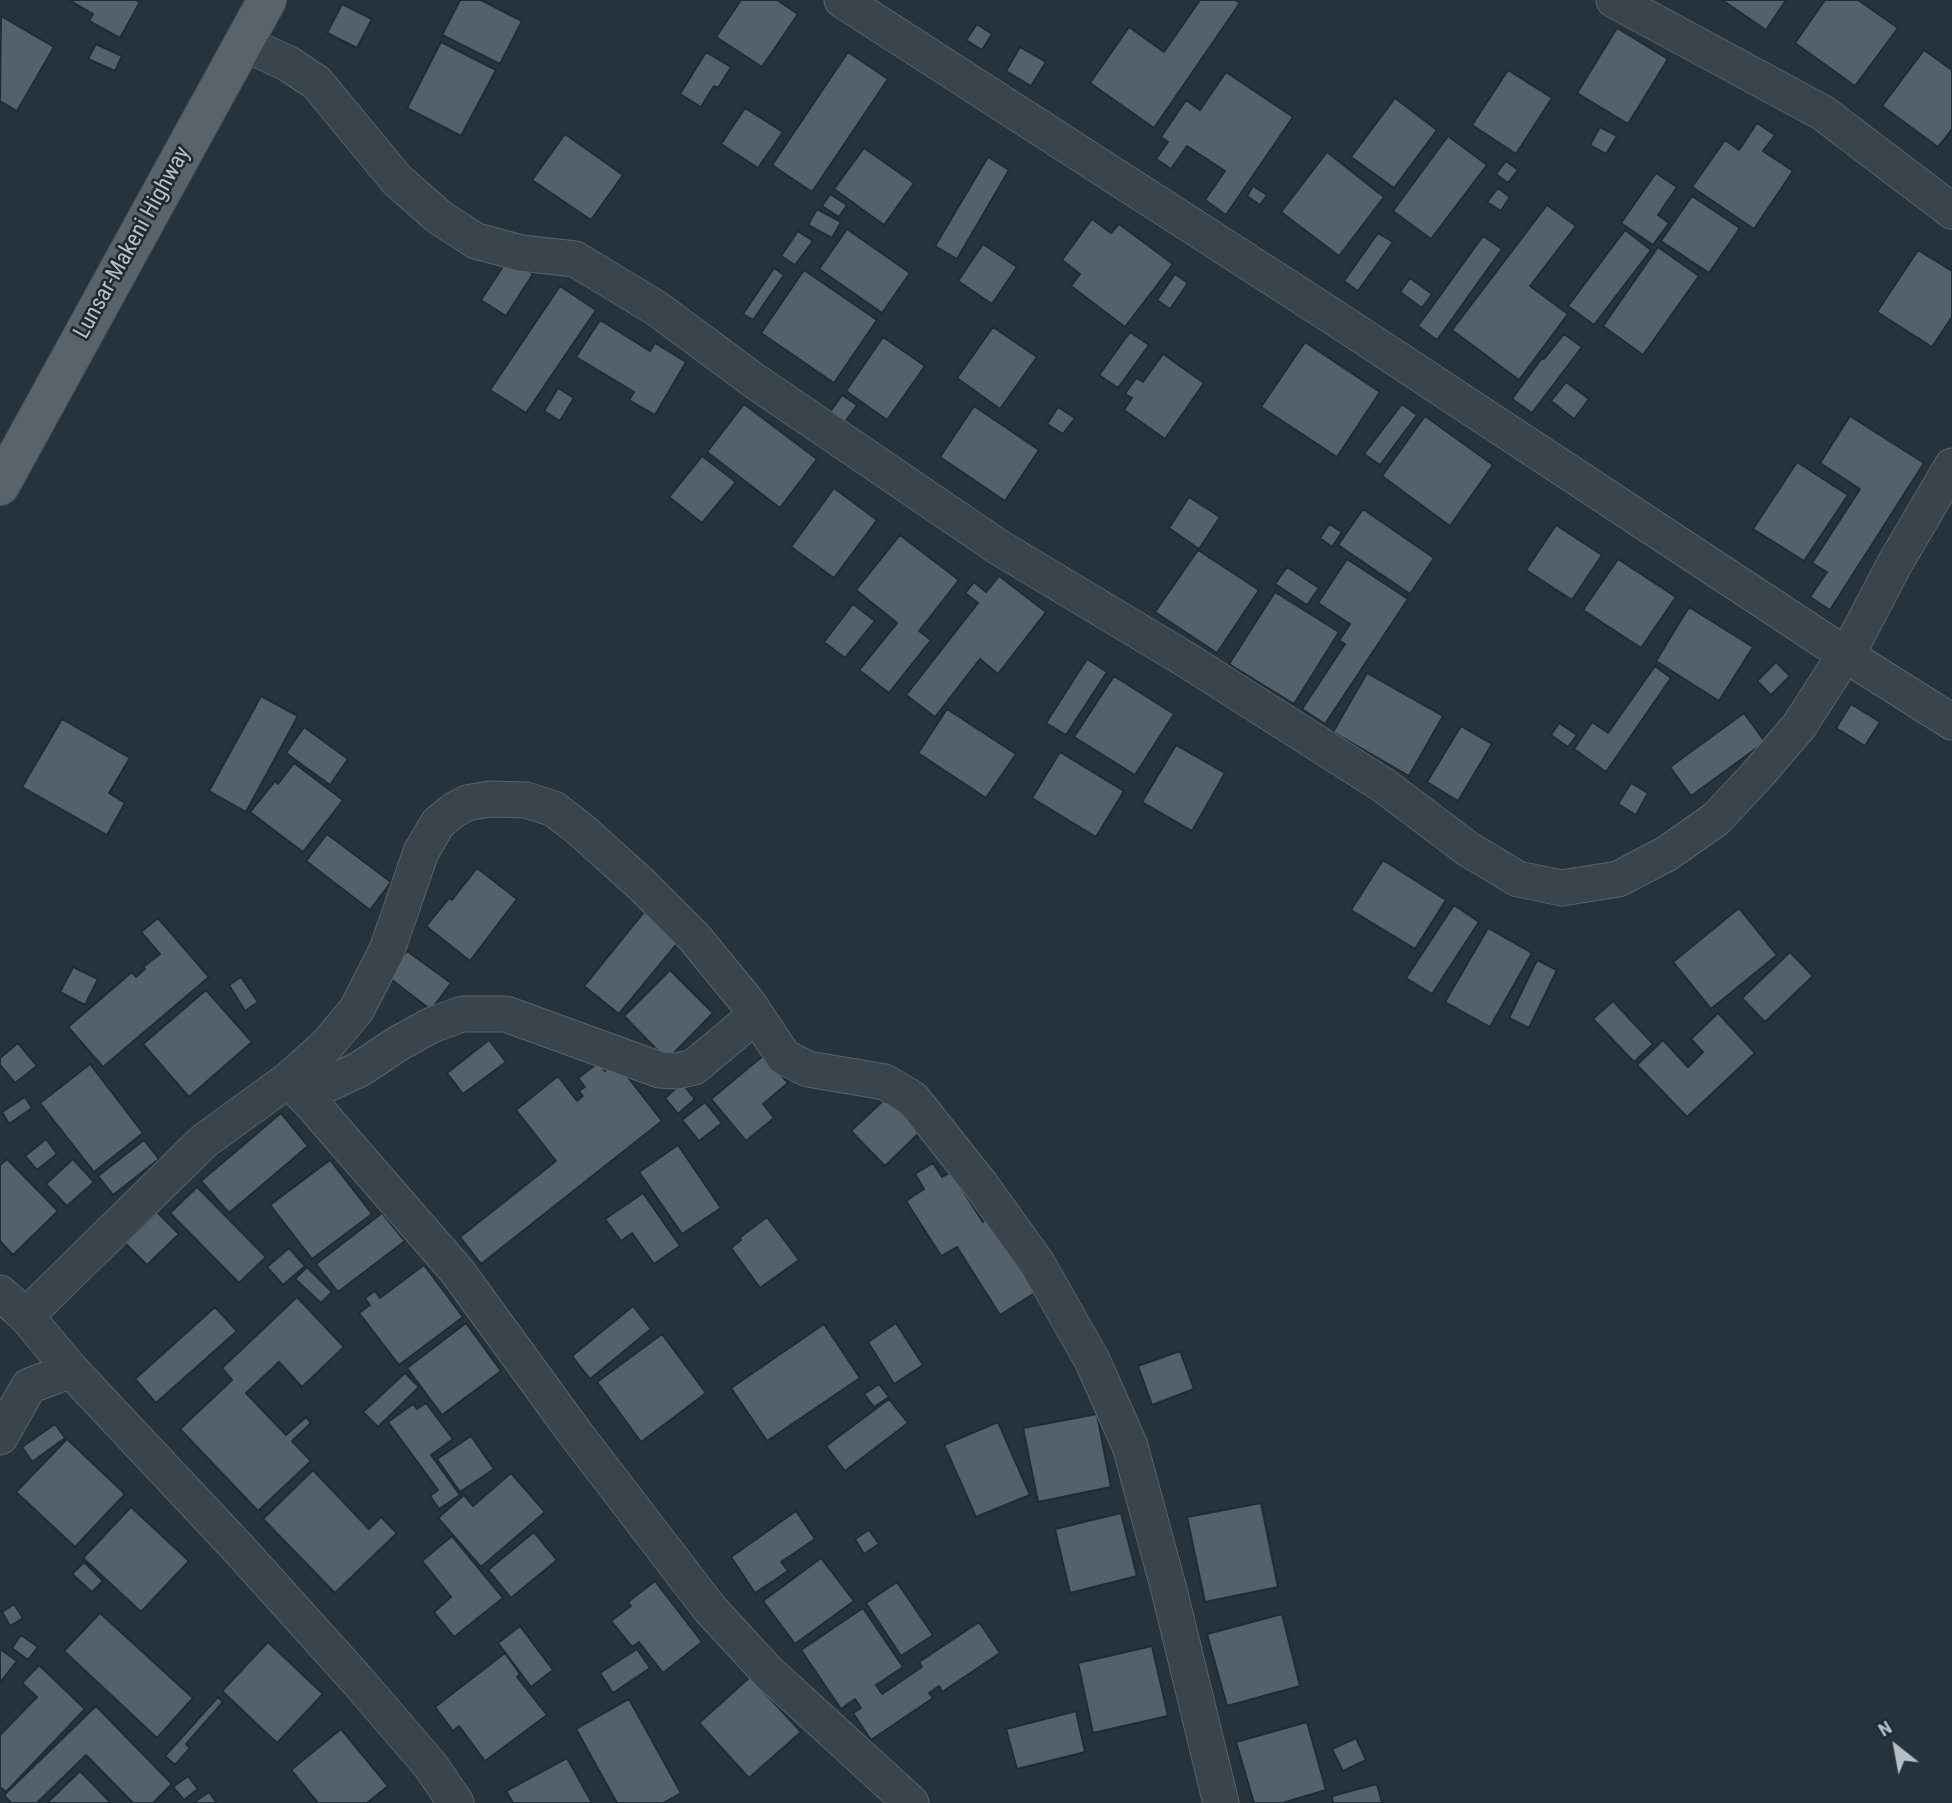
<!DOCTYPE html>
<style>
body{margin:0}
#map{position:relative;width:1952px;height:1803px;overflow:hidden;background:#27333c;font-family:"Roboto Condensed",sans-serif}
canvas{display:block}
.north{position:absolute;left:1861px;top:1712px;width:70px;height:70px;-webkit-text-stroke:5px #1f2931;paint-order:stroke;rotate:329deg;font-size:19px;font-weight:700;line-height:28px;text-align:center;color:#b6bfc7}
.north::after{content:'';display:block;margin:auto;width:24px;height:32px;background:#b6bfc7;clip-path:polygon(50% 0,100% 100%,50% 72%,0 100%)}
</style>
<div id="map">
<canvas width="1952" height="1803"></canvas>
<div class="north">N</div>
</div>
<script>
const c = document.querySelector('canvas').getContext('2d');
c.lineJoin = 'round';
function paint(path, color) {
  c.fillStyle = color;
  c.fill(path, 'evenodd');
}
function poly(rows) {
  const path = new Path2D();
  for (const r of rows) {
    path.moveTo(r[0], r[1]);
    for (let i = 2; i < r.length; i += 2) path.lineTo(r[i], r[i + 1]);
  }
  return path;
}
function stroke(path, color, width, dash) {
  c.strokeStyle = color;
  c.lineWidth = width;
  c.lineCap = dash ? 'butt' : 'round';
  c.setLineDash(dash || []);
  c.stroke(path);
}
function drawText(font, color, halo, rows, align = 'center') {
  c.font = font + ' "Roboto Condensed",sans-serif';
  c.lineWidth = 5;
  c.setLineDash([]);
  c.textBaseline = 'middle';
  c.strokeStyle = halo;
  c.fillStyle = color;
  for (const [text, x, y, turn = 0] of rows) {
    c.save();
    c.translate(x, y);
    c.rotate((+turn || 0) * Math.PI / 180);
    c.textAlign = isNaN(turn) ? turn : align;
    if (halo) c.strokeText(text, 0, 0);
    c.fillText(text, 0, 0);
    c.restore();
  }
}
const building = poly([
 [69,0,136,0,140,2,120,38,89,21,93,14,69,0],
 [460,0,481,0,522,21,500,64,442,35,460,0],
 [741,0,777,0,798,14,762,67,716,37,741,0],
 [1200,0,1235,0,1240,3,1154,128,1090,83,1129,27,1164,52,1200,0],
 [1722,0,1786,0,1766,30,1722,0],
 [1825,0,1858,0,1898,28,1855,86,1795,43,1825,0],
 [342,4,372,19,357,48,327,33,342,4],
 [1,16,54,47,17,111,0,101,1,16],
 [977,24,992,34,982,50,966,40,977,24],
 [1617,28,1668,59,1628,124,1577,93,1617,28],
 [441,42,496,70,461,136,407,108,441,42],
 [96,44,122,56,115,71,88,59,96,44],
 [1020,47,1046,62,1031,86,1006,71,1020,47],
 [1924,50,1952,70,1952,129,1938,147,1882,106,1924,50],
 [706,52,731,67,718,88,714,86,701,107,680,94,706,52],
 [848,52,888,79,812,192,772,165,848,52],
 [1508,70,1552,98,1516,154,1472,125,1508,70],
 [1226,72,1293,117,1226,215,1205,200,1225,171,1187,146,1171,169,1156,159,1168,142,1161,137,1186,100,1200,110,1226,72],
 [1395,98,1437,130,1394,188,1351,157,1395,98],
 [745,108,783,132,758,168,721,144,745,108],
 [1757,123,1775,135,1763,151,1793,171,1754,229,1692,187,1725,140,1739,150,1757,123],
 [1600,127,1617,136,1606,154,1590,145,1600,127],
 [565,134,623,175,591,220,532,180,565,134],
 [1448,136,1487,165,1431,239,1393,211,1448,136],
 [864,148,914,183,884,225,834,189,864,148],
 [1327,152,1384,197,1339,256,1281,212,1327,152],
 [988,157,1009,170,957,259,935,246,988,157],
 [1506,161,1518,170,1508,183,1496,174,1506,161],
 [1656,173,1677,187,1658,215,1669,223,1653,245,1621,223,1656,173],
 [1253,186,1267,195,1260,205,1247,196,1253,186],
 [1498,188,1510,197,1501,211,1487,202,1498,188],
 [830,194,847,205,839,217,822,206,830,194],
 [1692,196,1740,228,1709,273,1661,241,1692,196],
 [1547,205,1576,226,1530,286,1568,314,1519,380,1452,330,1547,205],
 [817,209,841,222,832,238,808,225,817,209],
 [1092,219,1111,233,1119,224,1173,264,1125,327,1071,286,1080,274,1062,260,1092,219],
 [847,229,910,273,882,313,819,269,847,229],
 [1625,230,1651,250,1594,325,1568,306,1625,230],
 [798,231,813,241,795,265,781,256,798,231],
 [1378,233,1393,242,1358,291,1344,281,1378,233],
 [1483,236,1502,249,1437,340,1418,326,1483,236],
 [983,244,1017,267,992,304,958,281,983,244],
 [1658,247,1699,276,1643,355,1603,326,1658,247],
 [1918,250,1952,271,1952,317,1932,347,1877,312,1918,250],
 [508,259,533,274,506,316,481,300,508,259],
 [774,268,784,275,753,320,743,314,774,268],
 [804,270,877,320,834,383,761,333,804,270],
 [1175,274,1188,283,1170,309,1157,300,1175,274],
 [1410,278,1432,294,1422,308,1400,292,1410,278],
 [560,286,596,310,526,413,490,390,560,286],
 [600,320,650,351,655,343,686,362,655,415,629,400,634,392,576,357,600,320],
 [993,327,1037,357,1000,409,957,378,993,327],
 [1130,332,1149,345,1118,388,1099,375,1130,332],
 [1564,334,1582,347,1532,413,1512,399,1542,358,1544,359,1564,334],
 [883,337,925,366,887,420,846,391,883,337],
 [1305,342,1380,392,1337,457,1261,407,1305,342],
 [1163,354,1204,383,1165,439,1124,410,1132,398,1125,394,1136,378,1143,382,1163,354],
 [1566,382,1589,399,1574,419,1551,401,1566,382],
 [558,388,574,398,560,421,544,411,558,388],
 [842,395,857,405,845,422,830,412,842,395],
 [744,404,817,459,780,508,707,452,744,404],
 [1402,404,1417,415,1380,465,1364,454,1402,404],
 [974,406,1039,450,1005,501,940,457,974,406],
 [1058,407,1075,418,1063,434,1047,424,1058,407],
 [1425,416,1493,465,1450,526,1382,476,1425,416],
 [1850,416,1924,463,1830,610,1810,597,1827,572,1812,563,1860,489,1820,463,1850,416],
 [702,456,736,482,702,523,669,497,702,456],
 [1797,462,1848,495,1804,561,1753,529,1797,462],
 [834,488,877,520,834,578,791,547,834,488],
 [1189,497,1220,517,1199,549,1169,528,1189,497],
 [1363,509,1434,558,1410,594,1338,545,1363,509],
 [1329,524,1342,532,1332,547,1320,538,1329,524],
 [1556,525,1602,555,1572,600,1526,570,1556,525],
 [900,535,959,580,919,631,931,640,889,693,859,670,897,623,856,590,900,535],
 [1198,550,1259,590,1217,653,1155,612,1198,550],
 [1347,559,1408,599,1325,724,1302,709,1345,644,1339,641,1350,624,1318,603,1347,559],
 [1618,559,1676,597,1641,648,1583,610,1618,559],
 [1287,567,1319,588,1307,605,1275,584,1287,567],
 [999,576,1046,612,998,674,980,659,935,717,906,695,978,603,965,593,974,582,986,592,999,576],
 [1275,592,1339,632,1294,704,1229,664,1275,592],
 [853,604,875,621,845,658,824,642,853,604],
 [1689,607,1753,647,1719,701,1656,661,1689,607],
 [1087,659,1107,672,1066,735,1046,723,1087,659],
 [1776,662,1790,676,1771,695,1757,681,1776,662],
 [1655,666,1671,678,1606,772,1574,749,1592,722,1608,733,1655,666],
 [1367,673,1443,716,1409,776,1333,732,1367,673],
 [1114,676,1174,714,1135,775,1074,737,1114,676],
 [261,696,298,716,246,812,209,791,261,696],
 [1851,704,1880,722,1865,746,1836,728,1851,704],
 [947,709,1016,754,986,798,918,753,947,709],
 [1744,713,1765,742,1691,796,1670,767,1744,713],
 [62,719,130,758,109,793,125,803,107,835,22,787,62,719],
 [1559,723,1577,735,1568,747,1551,735,1559,723],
 [1461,726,1492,744,1458,801,1427,782,1461,726],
 [304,727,348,759,330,785,286,753,304,727],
 [1176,745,1225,773,1192,831,1142,802,1176,745],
 [1060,752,1124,791,1096,837,1032,798,1060,752],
 [294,763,343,800,303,852,250,812,275,781,278,784,294,763],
 [1631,783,1648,793,1636,815,1618,804,1631,783],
 [327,834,391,882,370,910,306,861,327,834],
 [1383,860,1446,900,1415,949,1351,910,1383,860],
 [477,868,517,899,470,961,426,926,449,898,452,900,477,868],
 [1454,905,1479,922,1432,994,1406,978,1454,905],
 [1739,908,1777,955,1711,1009,1673,962,1739,908],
 [644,912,680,940,619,1014,584,986,644,912],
 [158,918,209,977,103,1067,68,1027,132,972,136,977,145,969,143,967,160,954,141,932,158,918],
 [1488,928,1532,953,1490,1027,1445,1002,1488,928],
 [407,951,451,983,431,1010,388,977,407,951],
 [1790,952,1813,976,1765,1022,1742,998,1790,952],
 [1537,960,1557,970,1529,1028,1509,1018,1537,960],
 [73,967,98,979,85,1005,60,992,73,967],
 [670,970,713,1013,667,1060,624,1016,670,970],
 [241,977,258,1002,245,1011,229,985,241,977],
 [206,990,252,1042,189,1097,143,1044,206,990],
 [1613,1001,1653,1044,1634,1062,1593,1019,1613,1001],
 [1718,1013,1755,1053,1687,1117,1637,1065,1663,1040,1688,1067,1703,1052,1691,1039,1718,1013],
 [489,1040,506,1062,463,1094,447,1073,489,1040],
 [18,1043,37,1066,15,1083,0,1065,0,1058,18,1043],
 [764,1055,788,1083,763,1104,774,1118,746,1141,711,1099,764,1055],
 [616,1062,662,1121,481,1264,460,1237,556,1161,516,1110,558,1076,577,1101,583,1096,579,1091,585,1087,578,1078,598,1063,605,1071,616,1062],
 [90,1064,143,1133,94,1172,40,1103,90,1064],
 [682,1083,695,1099,678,1114,665,1098,682,1083],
 [25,1097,32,1108,9,1124,2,1112,25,1097],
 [887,1097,920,1132,885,1166,851,1131,887,1097],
 [705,1102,722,1123,699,1141,682,1120,705,1102],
 [281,1113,308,1146,229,1213,201,1181,281,1113],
 [46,1139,57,1154,37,1170,25,1156,46,1139],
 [144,1140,159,1159,113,1195,98,1176,144,1140],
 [678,1145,721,1208,682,1234,639,1172,678,1145],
 [7,1159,58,1211,13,1255,0,1241,0,1165,7,1159],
 [73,1159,94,1182,67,1206,46,1184,73,1159],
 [330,1160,372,1214,312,1259,270,1205,330,1160],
 [933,1163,942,1177,951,1172,983,1222,994,1214,1041,1289,1000,1315,957,1247,941,1256,906,1201,924,1189,915,1174,933,1163],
 [197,1187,266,1257,239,1283,170,1213,197,1187],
 [643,1193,680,1246,654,1264,632,1233,621,1241,605,1219,643,1193],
 [157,1212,179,1234,147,1265,125,1243,157,1212],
 [382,1213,405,1241,338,1292,316,1264,382,1213],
 [767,1217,799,1260,760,1288,731,1248,741,1240,739,1238,767,1217],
 [289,1248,305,1266,283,1285,267,1267,289,1248],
 [424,1265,463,1317,399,1365,359,1313,370,1305,365,1298,375,1291,380,1298,424,1265],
 [307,1267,332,1292,321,1303,295,1279,307,1267],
 [297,1297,344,1347,302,1387,279,1362,246,1393,286,1435,306,1417,311,1423,292,1441,311,1461,258,1511,180,1429,232,1380,222,1368,297,1297],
 [633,1306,651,1329,590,1379,572,1356,633,1306],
 [215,1307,237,1331,156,1403,135,1379,215,1307],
 [466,1323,501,1371,442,1415,407,1368,466,1323],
 [896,1323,923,1365,894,1384,868,1342,896,1323],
 [824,1324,860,1378,767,1441,731,1388,824,1324],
 [662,1334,706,1393,641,1442,597,1382,662,1334],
 [1180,1351,1194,1389,1152,1405,1138,1366,1180,1351],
 [405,1373,419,1387,378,1427,363,1412,405,1373],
 [879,1384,889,1397,874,1407,864,1394,879,1384],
 [889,1399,908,1423,845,1471,826,1446,889,1399],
 [426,1403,453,1439,431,1455,460,1495,439,1509,430,1496,438,1490,388,1422,413,1404,417,1409,426,1403],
 [1097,1414,1111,1487,1038,1502,1023,1428,1097,1414],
 [998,1422,1030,1495,976,1517,944,1445,998,1422],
 [55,1424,65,1438,32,1462,22,1447,55,1424],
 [471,1436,494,1469,460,1492,437,1459,471,1436],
 [67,1439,125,1494,75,1547,16,1492,67,1439],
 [313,1470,369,1529,381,1517,397,1533,335,1593,263,1519,313,1470],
 [511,1473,545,1512,481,1567,438,1518,464,1495,473,1506,511,1473],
 [1261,1503,1278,1587,1205,1602,1187,1517,1261,1503],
 [131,1507,189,1561,141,1612,83,1558,131,1507],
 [796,1511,815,1539,781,1562,788,1571,755,1593,731,1557,796,1511],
 [1121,1513,1137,1576,1070,1593,1055,1529,1121,1513],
 [869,1530,879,1544,864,1554,855,1539,869,1530],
 [534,1532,557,1560,511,1598,488,1570,534,1532],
 [452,1536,503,1598,454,1637,434,1612,451,1597,422,1561,452,1536],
 [821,1558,854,1601,795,1644,763,1601,821,1558],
 [84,1562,103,1581,92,1592,72,1574,84,1562],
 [655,1581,702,1642,663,1673,639,1642,632,1647,611,1621,631,1606,628,1602,655,1581],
 [897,1582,933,1635,901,1656,866,1603,897,1582],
 [14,1604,23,1618,10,1626,2,1612,14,1604],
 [863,1608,903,1667,876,1685,882,1694,922,1667,919,1662,979,1622,1000,1653,942,1692,939,1686,929,1693,933,1698,871,1740,853,1713,861,1708,855,1699,841,1709,801,1650,863,1608],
 [100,1613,193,1698,157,1738,64,1651,100,1613],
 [1282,1614,1300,1686,1227,1706,1207,1634,1282,1614],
 [520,1626,553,1670,531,1687,498,1643,520,1626],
 [21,1635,38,1647,28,1660,12,1648,21,1635],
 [268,1642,323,1694,277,1743,222,1691,268,1642],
 [1152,1646,1168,1716,1093,1733,1078,1663,1152,1646],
 [0,1649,17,1661,0,1683,0,1649],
 [637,1649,650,1668,613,1693,600,1673,637,1649],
 [505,1653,520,1674,517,1677,547,1715,485,1761,459,1726,453,1731,435,1707,505,1653],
 [39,1665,85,1709,6,1792,0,1787,0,1735,37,1697,22,1683,39,1665],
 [750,1677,801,1732,749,1778,699,1723,750,1677],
 [218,1697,223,1702,186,1744,190,1748,175,1765,165,1756,218,1697],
 [629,1699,681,1793,663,1803,617,1803,576,1729,629,1699],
 [96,1706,172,1784,153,1803,133,1803,86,1755,37,1803,11,1803,4,1795,96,1706],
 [1076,1711,1085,1752,1017,1769,1006,1729,1076,1711],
 [1307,1722,1326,1790,1282,1803,1254,1803,1236,1742,1307,1722],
 [341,1729,388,1786,367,1803,318,1803,291,1770,341,1729],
 [1356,1738,1366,1760,1343,1771,1332,1749,1356,1738],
 [567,1758,592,1803,513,1803,506,1791,567,1758],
 [80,1771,111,1803,47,1803,80,1771],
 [188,1776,198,1789,184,1800,173,1787,188,1776],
 [1377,1784,1382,1803,1333,1803,1332,1796,1377,1784],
 [209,1792,217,1803,193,1803,209,1792]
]);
const street = poly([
 [842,0,1335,318,1846,655,1952,722],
 [1614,0,1823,113,1952,211],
 [243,43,287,63,317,83,397,180,439,217,476,241,521,253,575,259,656,308,756,382,1000,548,1185,659,1383,785,1468,849,1518,879,1562,888,1618,879,1666,854,1716,819,1758,774,1799,726,1857,636,1894,565,1952,466],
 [288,1080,311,1103,457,1271,575,1433,710,1609,768,1672,911,1803],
 [301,1093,328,1084,360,1069,399,1043,432,1025,462,1014,506,1014,660,1070,677,1071,694,1067,756,1015],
 [0,1293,26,1316,71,1370,239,1549,357,1680,430,1765,456,1803],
 [26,1316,204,1141,288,1080,327,1045,357,1009,387,950,421,852,438,823,454,810,467,803,489,799,526,800,554,809,581,830,642,885,694,937,748,1003,784,1057,808,1069,885,1082,913,1099,981,1185,1037,1263,1092,1360,1130,1446,1169,1590,1221,1803],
 [0,1437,29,1386,71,1370]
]);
const primary = poly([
 [0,486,267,0]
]);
const streetNames = [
 ["Lunsar-Makeni Highway",133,243,-61]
];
paint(building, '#54616b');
stroke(building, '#212b33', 2);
stroke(street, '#58626a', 37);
stroke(primary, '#465058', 40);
stroke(street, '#3a444c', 35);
stroke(primary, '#59636c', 38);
drawText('23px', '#b6bfc7', '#1f2931', streetNames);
</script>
